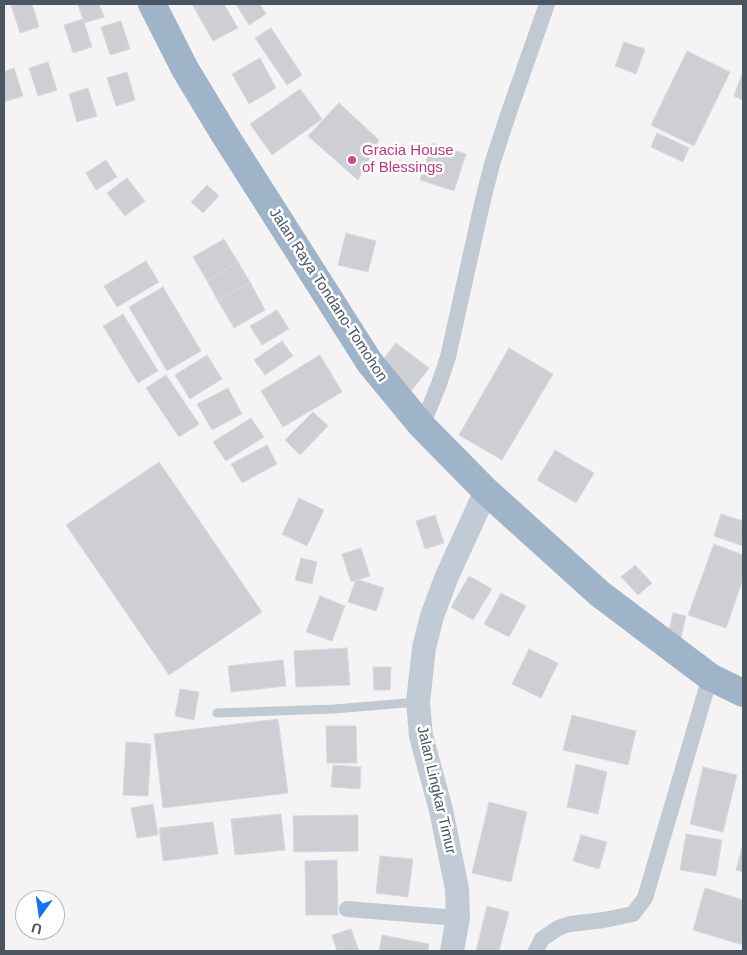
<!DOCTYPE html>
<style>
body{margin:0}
#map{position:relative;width:747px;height:955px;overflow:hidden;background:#f5f3f3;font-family:Arial,sans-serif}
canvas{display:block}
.frame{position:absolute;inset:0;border:5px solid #4a5661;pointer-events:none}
.north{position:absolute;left:15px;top:890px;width:50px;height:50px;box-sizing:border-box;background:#fff;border:1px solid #b7bbc0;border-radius:50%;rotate:194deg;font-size:14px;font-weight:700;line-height:20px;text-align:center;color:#4a5661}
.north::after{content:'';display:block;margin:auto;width:18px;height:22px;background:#1a73e8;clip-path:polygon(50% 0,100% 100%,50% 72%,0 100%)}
</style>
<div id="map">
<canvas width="747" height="955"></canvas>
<div class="frame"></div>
<div class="north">U</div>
</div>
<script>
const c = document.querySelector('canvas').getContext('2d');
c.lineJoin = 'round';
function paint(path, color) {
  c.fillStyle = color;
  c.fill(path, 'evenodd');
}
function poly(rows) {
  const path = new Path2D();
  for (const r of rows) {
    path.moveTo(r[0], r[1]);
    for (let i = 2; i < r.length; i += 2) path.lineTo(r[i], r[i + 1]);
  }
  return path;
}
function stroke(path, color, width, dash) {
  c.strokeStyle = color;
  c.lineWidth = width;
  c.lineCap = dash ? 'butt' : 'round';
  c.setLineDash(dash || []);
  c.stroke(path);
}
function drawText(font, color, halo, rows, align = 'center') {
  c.font = font + ' Arial,sans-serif';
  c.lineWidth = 5;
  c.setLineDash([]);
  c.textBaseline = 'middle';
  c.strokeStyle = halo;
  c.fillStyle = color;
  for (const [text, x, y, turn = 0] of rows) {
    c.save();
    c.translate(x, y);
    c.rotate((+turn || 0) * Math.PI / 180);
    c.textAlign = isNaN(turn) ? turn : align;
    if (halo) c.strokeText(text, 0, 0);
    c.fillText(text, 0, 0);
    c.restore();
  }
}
const building = poly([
 [15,4,32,4,39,27,20,33,11,5,15,4],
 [78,4,99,4,104,17,84,23,78,4],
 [192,4,224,4,238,28,213,41,192,4],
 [236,4,260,4,266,14,249,25,236,4],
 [83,19,92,47,73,53,64,25,83,19],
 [121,21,130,49,110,55,101,27,121,21],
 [271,28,302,75,287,85,255,38,271,28],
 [624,42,645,49,636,74,615,66,624,42],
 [687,51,730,72,694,146,651,125,687,51],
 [260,58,276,88,249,104,232,74,260,58],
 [48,62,57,90,38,96,29,68,48,62],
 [14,68,23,96,4,102,4,72,14,68],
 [743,71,743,100,734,96,743,71],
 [127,72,135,100,116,106,107,78,127,72],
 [88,88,97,116,77,122,69,94,88,88],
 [300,89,322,119,272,155,250,124,300,89],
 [339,103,379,140,358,180,308,136,339,103],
 [657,133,689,148,683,162,651,147,657,133],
 [432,143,466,154,454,191,420,180,432,143],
 [106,160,117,177,96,190,86,173,106,160],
 [127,178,145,201,125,216,107,193,127,178],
 [207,185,219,196,203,213,191,202,207,185],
 [346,233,376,241,368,272,338,265,346,233],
 [224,239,238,262,207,281,193,257,224,239],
 [146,261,159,282,117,307,104,286,146,261],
 [238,262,250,282,218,301,207,281,238,262],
 [250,282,265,310,234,328,218,301,250,282],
 [163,287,201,351,167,371,129,307,163,287],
 [277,310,289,329,262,345,250,326,277,310],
 [123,314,158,371,138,383,103,326,123,314],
 [282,341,293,356,265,375,254,360,282,341],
 [396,343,429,368,411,391,378,366,396,343],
 [509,348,553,374,502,460,459,435,509,348],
 [207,355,222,379,190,399,175,375,207,355],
 [320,355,342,392,283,427,261,391,320,355],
 [166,375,199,424,179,437,146,388,166,375],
 [228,388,242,414,212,430,197,404,228,388],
 [313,412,328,426,300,455,285,440,313,412],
 [251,418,264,437,226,461,213,442,251,418],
 [267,445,277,464,242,483,231,464,267,445],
 [555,450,594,473,576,503,537,480,555,450],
 [159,462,262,612,169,675,66,525,159,462],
 [299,498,324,510,307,546,282,534,299,498],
 [721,514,743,521,743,546,714,536,721,514],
 [435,515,444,543,425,549,416,521,435,515],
 [714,544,743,555,743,579,726,628,688,615,714,544],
 [361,548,370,576,351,582,342,554,361,548],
 [301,558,317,562,312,584,295,580,301,558],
 [635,565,652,583,638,595,621,577,635,565],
 [469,576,492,589,473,620,451,607,469,576],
 [356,579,384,588,376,611,348,602,356,579],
 [501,593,526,606,509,637,484,624,501,593],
 [320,596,345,606,332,641,306,632,320,596],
 [673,613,686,616,681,638,668,635,673,613],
 [347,648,350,685,296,687,294,651,347,648],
 [529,649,558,663,541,698,512,684,529,649],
 [283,660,286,686,231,692,228,666,283,660],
 [373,667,391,667,390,690,374,690,373,667],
 [180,689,199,692,194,720,175,716,180,689],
 [572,715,636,731,628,765,563,750,572,715],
 [278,719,288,793,163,808,154,734,278,719],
 [326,726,356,726,357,763,327,763,326,726],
 [126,742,151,744,148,796,123,795,126,742],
 [576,764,607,772,598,814,567,807,576,764],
 [333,765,361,767,360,789,331,787,333,765],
 [703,767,737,775,723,832,690,824,703,767],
 [489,802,527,812,511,882,472,873,489,802],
 [153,804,158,835,137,838,131,808,153,804],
 [281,814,285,850,235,855,231,819,281,814],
 [358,815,358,851,294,852,293,816,358,815],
 [213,822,218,854,163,861,159,828,213,822],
 [686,834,722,840,716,876,680,870,686,834],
 [581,835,607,842,599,869,573,861,581,835],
 [743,843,743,872,736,870,743,843],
 [380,856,413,859,408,897,376,893,380,856],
 [337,860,338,915,306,915,305,861,337,860],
 [705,888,743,900,743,945,693,930,705,888],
 [487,906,509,912,499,951,476,951,487,906],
 [351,929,359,951,337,951,332,935,351,929],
 [382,935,429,944,428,951,379,951,382,935]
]);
const service = poly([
 [217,713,334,709,418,702]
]);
const minor = poly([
 [422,426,439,384,448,357,482,204,492,164,509,112,547,4],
 [347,909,458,918],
 [536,951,542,939,558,928,570,924,604,920,633,914,645,898,710,677]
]);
const secondary = poly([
 [452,951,458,918,457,889,441,810,421,736,418,702,424,648,432,616,447,576,486,491]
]);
const trunk = poly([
 [152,4,185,69,223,132,370,363,422,426,486,491,600,594,710,677,743,693]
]);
const markers = [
 [352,160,5,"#d1479c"]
];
const hotelNames = [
 ["Gracia House",362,151],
 ["of Blessings",362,168]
];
const streetNames = [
 ["Jalan Raya Tondano-Tomohon",328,295,57],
 ["Jalan Lingkar Timur",436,790,77]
];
paint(building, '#cdcfd5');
stroke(building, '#d7d9de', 1);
stroke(service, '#c1cad2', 9);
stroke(minor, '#c1cad2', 16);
stroke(secondary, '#c1cbd6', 24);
stroke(trunk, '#9fb4c9', 28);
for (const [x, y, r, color] of markers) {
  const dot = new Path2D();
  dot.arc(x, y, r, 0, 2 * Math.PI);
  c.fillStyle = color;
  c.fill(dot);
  stroke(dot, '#fff', 2);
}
drawText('15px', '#b23c85', '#fff', hotelNames, 'left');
drawText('15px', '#4a5661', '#fff', streetNames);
</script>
